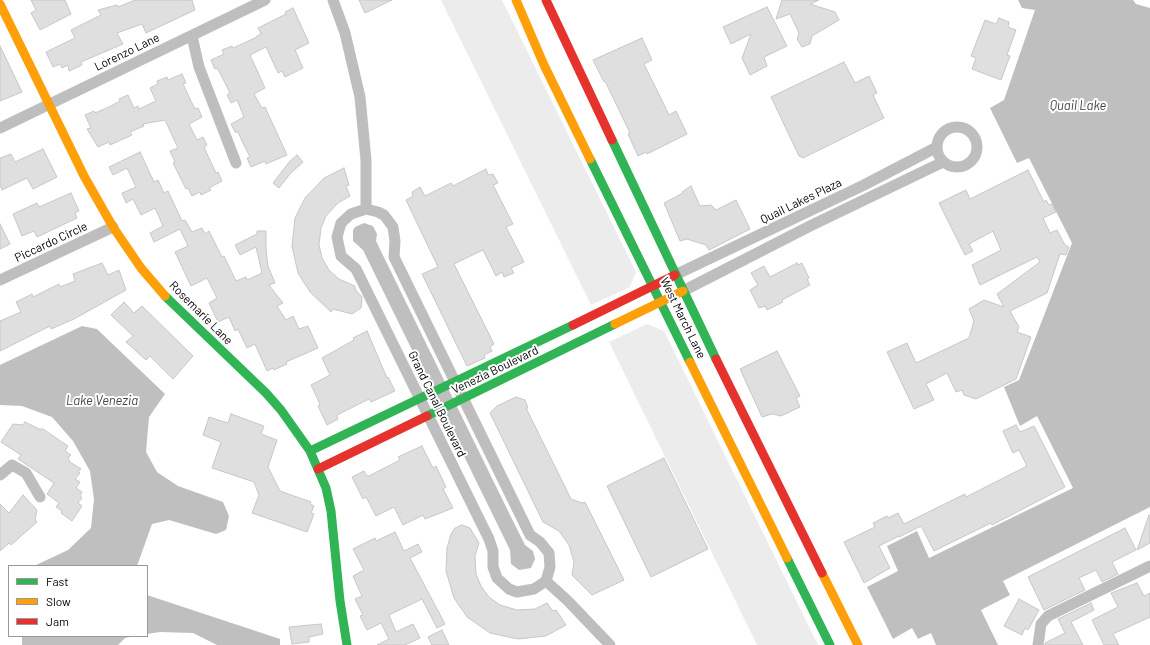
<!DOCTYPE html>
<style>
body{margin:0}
#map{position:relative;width:1150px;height:645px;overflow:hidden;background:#fff;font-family:Barlow,sans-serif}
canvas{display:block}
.legend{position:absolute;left:8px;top:565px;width:140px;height:72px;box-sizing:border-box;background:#fff;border:1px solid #999;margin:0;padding:5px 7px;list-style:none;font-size:12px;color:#000}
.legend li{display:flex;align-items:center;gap:8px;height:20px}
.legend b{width:20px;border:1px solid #999}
</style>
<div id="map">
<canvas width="1150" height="645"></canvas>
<ul class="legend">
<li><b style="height:5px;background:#30b455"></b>Fast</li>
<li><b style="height:5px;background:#ff9f0a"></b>Slow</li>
<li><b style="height:5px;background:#e5322d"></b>Jam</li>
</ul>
</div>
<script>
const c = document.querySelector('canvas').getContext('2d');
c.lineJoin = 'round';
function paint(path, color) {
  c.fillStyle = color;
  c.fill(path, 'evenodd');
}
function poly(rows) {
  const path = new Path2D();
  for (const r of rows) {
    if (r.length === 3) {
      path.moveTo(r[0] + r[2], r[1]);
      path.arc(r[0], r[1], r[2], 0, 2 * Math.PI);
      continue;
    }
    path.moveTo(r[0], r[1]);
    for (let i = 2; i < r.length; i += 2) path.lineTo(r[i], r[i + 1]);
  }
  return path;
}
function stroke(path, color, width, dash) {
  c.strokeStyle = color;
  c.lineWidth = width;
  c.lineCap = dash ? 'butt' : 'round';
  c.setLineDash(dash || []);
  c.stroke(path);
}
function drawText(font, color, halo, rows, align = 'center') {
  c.font = font + ' Barlow,sans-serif';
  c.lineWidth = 4;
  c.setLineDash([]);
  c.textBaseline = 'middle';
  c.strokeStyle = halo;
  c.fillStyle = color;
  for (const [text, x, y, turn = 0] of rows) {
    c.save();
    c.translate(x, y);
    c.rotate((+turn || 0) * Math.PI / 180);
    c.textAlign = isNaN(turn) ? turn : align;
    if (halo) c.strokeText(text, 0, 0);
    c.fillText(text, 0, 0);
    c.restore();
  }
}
const green = poly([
 [441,0,502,0,636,272,630,287,591,305],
 [647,324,664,331,818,645,757,645,609,342]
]);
const water = poly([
 [1018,0,1133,0,1136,4,1150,8,1150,507,1003,581,1010,595,981,610,998,645,936,645,931,633,918,639,912,628,893,639,867,587,898,571,887,546,917,531,929,558,1073,488,1037,416,1020,426,1004,387,1019,380,1072,243,1029,158,1017,163,990,108,1004,100,1035,10,1022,8],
 [364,223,373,226,377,234,376,241,510,515,525,545,533,551,535,559,531,568,519,570,511,564,510,550,363,250,353,241,353,230,355,227],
 [82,326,97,329,165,394,149,417,146,452,157,472,178,486,223,502,229,516,226,530,216,534,169,520,152,524,137,566,34,566,68,550,91,528,94,499,90,471,73,441,52,417,22,406,0,405,0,365],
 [147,595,280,639,280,645,217,645,193,633,160,632,147,634],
 [22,636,135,636,125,638,118,645,22,645]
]);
const building = poly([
 [31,0,65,0,71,14,40,30,31,13,36,10,31,0],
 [135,0,192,0,195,10,146,33,142,24,117,33,123,44,81,62,82,65,69,71,68,65,62,68,60,64,53,67,46,52,75,38,71,30,101,15,98,10,117,5,118,7,135,0],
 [359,0,392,0,365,13,359,0],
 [782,0,819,0,810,4,835,12,839,20,812,36,810,44,802,47,797,39,799,33,790,14,776,19,782,0],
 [767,7,787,46,764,57,767,66,750,75,742,58,751,34,731,44,723,27,767,7],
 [293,8,309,43,295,50,303,68,285,77,282,71,278,73,266,47,250,55,265,88,254,94,262,108,265,107,287,155,266,164,265,161,251,167,247,158,250,157,242,141,238,132,235,132,231,124,244,117,237,100,231,103,227,95,230,93,222,77,217,68,215,69,211,60,224,54,222,50,232,46,233,48,257,37,257,36,261,34,258,28,286,14,285,12,293,8],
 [999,18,1009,22,1008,27,1016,30,1007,55,1010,56,1001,80,972,69,976,58,971,56,985,20,996,24,999,18],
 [642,38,652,60,644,64,669,115,676,111,687,134,647,154,646,152,638,156,628,134,630,133,605,81,604,82,593,60,642,38],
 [0,46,22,92,0,101,0,46],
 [844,62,855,83,869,76,877,93,873,95,884,118,803,158,799,156,771,97,844,62],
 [182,74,186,83,183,84,191,101,195,109,198,108,202,117,189,124,197,140,203,137,207,145,204,147,208,156,216,173,218,172,222,181,209,188,211,190,201,195,200,192,192,196,188,188,186,189,173,163,175,162,170,151,178,148,165,120,143,124,144,126,130,132,132,135,110,145,109,142,98,147,87,129,91,128,85,115,94,111,95,113,111,106,120,101,119,99,128,95,134,108,138,106,139,109,156,101,150,88,158,84,157,81,167,77,168,80,182,74],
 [43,149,57,177,33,189,27,178,2,190,0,185,0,158,11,154,15,162,43,149],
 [140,152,154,182,158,180,164,193,168,191,182,221,185,220,192,232,202,228,205,234,209,231,222,257,224,256,236,281,246,277,247,280,262,273,256,247,240,255,235,245,257,234,257,231,266,231,266,250,268,266,275,283,269,285,283,303,277,306,286,320,293,316,299,329,308,326,318,348,286,362,287,364,274,370,273,368,267,371,255,344,247,348,238,329,235,331,229,317,218,322,209,303,217,298,207,278,191,286,175,252,188,246,180,229,154,242,150,233,163,226,155,208,141,215,133,199,126,203,122,193,136,187,127,168,113,175,109,167,140,152],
 [297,155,303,162,290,174,279,188,273,183,290,161,297,155],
 [344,168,349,185,346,186,350,196,338,203,326,216,321,228,319,245,322,258,329,270,339,279,355,286,355,289,362,297,361,308,352,314,333,309,331,312,310,292,298,273,292,246,295,218,305,198,324,178,344,168],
 [486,169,488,175,493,174,498,183,493,185,513,224,506,227,524,262,511,268,514,273,504,277,502,272,496,276,483,250,454,264,494,344,490,347,492,351,484,355,485,358,467,366,422,274,438,267,406,200,413,196,412,192,420,187,425,196,451,183,453,186,486,169],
 [1028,170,1044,202,1046,200,1049,205,1052,204,1056,212,1043,218,1050,233,1057,230,1065,245,1069,247,1066,255,1060,254,1047,293,1010,311,1019,327,1017,332,1031,337,1016,379,976,399,964,395,962,390,956,392,947,373,926,384,934,400,914,409,887,352,907,343,916,363,969,338,974,321,969,309,984,300,1004,307,997,294,1040,262,1037,257,980,285,972,265,1001,250,993,231,969,244,973,251,965,255,939,203,966,190,970,199,1028,170],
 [691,186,700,206,711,205,716,210,736,200,750,229,709,250,706,245,687,239,680,241,664,203,683,193,682,192,691,186],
 [71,193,79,211,75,213,77,218,37,237,34,231,22,236,13,214,37,203,39,207,71,193],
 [0,224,10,244,0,249,0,224],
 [102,263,108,275,119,270,126,290,74,319,51,329,50,326,0,351,0,321,21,312,16,302,32,294,33,297,59,284,60,287,75,281,73,274,102,263],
 [797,263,798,265,802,263,809,278,807,279,810,285,782,300,783,302,767,310,765,306,759,308,750,290,758,285,751,273,764,266,770,277,797,263],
 [124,302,134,313,142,306,193,356,173,379,150,356,146,360,126,342,133,336,111,315,124,302],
 [367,331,387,378,388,377,395,391,371,402,369,399,339,414,337,416,338,419,327,425,318,406,320,404,311,385,330,375,322,358,354,340,353,338,367,331],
 [777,351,800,396,796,398,800,407,781,416,772,414,762,417,740,369,777,351],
 [516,397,525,400,528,408,526,408,571,499,582,503,585,502,624,580,592,595,572,575,574,562,569,545,559,531,543,522,490,413,497,406,516,397],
 [231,414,264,426,261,434,277,440,268,467,280,491,311,502,310,504,314,506,311,513,314,514,307,532,252,513,259,495,254,482,212,468,221,442,203,435,209,417,228,423,231,414],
 [25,422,39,429,43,429,68,446,65,451,71,455,68,458,70,462,81,469,78,472,80,473,75,479,80,482,76,488,82,492,80,496,82,498,78,503,82,506,72,521,61,513,62,511,56,507,59,503,47,494,54,483,18,459,21,455,1,442,13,424,23,425,25,422],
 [1016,425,1020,432,1034,426,1065,487,992,525,991,523,934,551,921,526,899,537,899,536,879,546,890,568,864,583,844,542,875,527,873,523,887,516,888,518,898,513,904,524,965,494,966,497,1027,466,1019,450,1013,453,1003,431,1016,425],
 [422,446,433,468,436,466,446,487,443,489,453,508,425,519,423,515,403,525,394,507,376,516,366,497,363,499,352,477,364,471,367,476,369,476,400,460,398,457,422,446],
 [664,458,708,549,651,577,607,486,664,458],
 [23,495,37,510,35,520,37,522,11,545,9,543,0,551,0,504,9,513,23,495],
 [1149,515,1150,516,1150,543,1137,550,1149,515],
 [462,525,470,528,479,543,475,556,476,574,481,586,489,597,500,605,517,610,535,609,547,603,553,611,556,610,566,625,546,636,518,639,490,633,467,617,454,598,446,571,447,548,451,534,455,528,462,525],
 [1125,528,1136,550,1112,562,1118,574,1102,582,1096,570,1079,578,1085,590,1044,610,1028,577,1125,528],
 [395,532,404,551,418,544,422,552,410,558,445,624,437,628,422,599,389,615,396,632,413,624,420,638,405,645,377,645,389,639,381,623,367,630,360,616,363,615,355,599,362,596,353,576,364,570,353,549,375,538,376,541,395,532],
 [1137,583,1144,596,1150,593,1150,617,1113,634,1119,645,1104,645,1092,620,1118,607,1111,593,1137,583],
 [1019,599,1039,610,1028,630,1025,628,1022,635,1004,626,1019,599],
 [1091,603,1094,610,1071,622,1083,645,1045,645,1045,643,1065,633,1058,619,1091,603],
 [321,624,323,634,309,637,309,642,292,644,289,627,321,624],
 [442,630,449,645,432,645,428,637,442,630]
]);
const street = poly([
 [333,0,345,33,360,97,366,160,366,209],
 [192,36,199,67,236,163],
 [957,147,20],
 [0,128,265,0],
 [366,209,378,212,384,215,393,227,395,241,394,257,530,535,540,542,549,553,550,567,546,581,534,589,517,592,509,589,497,578,493,567,493,551,489,539,356,269,341,256,337,237,341,223,351,214,366,209],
 [675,275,864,185,937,147],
 [0,280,113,227],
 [683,291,810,226,943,162],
 [0,475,12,465,26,473,40,497],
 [546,581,568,601,610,645],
 [1038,645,1041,624,1048,616,1150,566]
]);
const fast = poly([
 [612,140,716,359],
 [590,159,690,362],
 [165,296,266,393,281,410,310,451,326,488,331,511,340,601,347,645],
 [427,416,615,324],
 [310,451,573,325],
 [787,558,830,645]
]);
const slow = poly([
 [516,0,544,65,590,159],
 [0,4,84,176,113,227,141,268,165,296],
 [615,324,683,291],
 [690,362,787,558],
 [822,573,858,645]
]);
const jam = poly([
 [546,0,612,140],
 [573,325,675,275],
 [716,359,822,573],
 [318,469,427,416]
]);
const streetNames = [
 ["Lorenzo Lane",127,52,-26],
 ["Quail Lakes Plaza",801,201,-26],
 ["Piccardo Circle",51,242,-25],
 ["Rosemarie Lane",201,313,45],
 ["West March Lane",683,318,64],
 ["Venezia Boulevard",495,370,-26],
 ["Grand Canal Boulevard",437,404,64]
];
const waterNames = [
 ["Quail Lake",1078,106],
 ["Lake Venezia",102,401]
];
paint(green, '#ececec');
paint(water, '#bfbfbf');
paint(building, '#dfdfdf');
stroke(building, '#c7c7c7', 1);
stroke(street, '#bebebe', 11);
stroke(fast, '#30b455', 9);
stroke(slow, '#ff9f0a', 9);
stroke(jam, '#e5322d', 9);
drawText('12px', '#000', '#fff', streetNames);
drawText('italic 13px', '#444', '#fff', waterNames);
</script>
